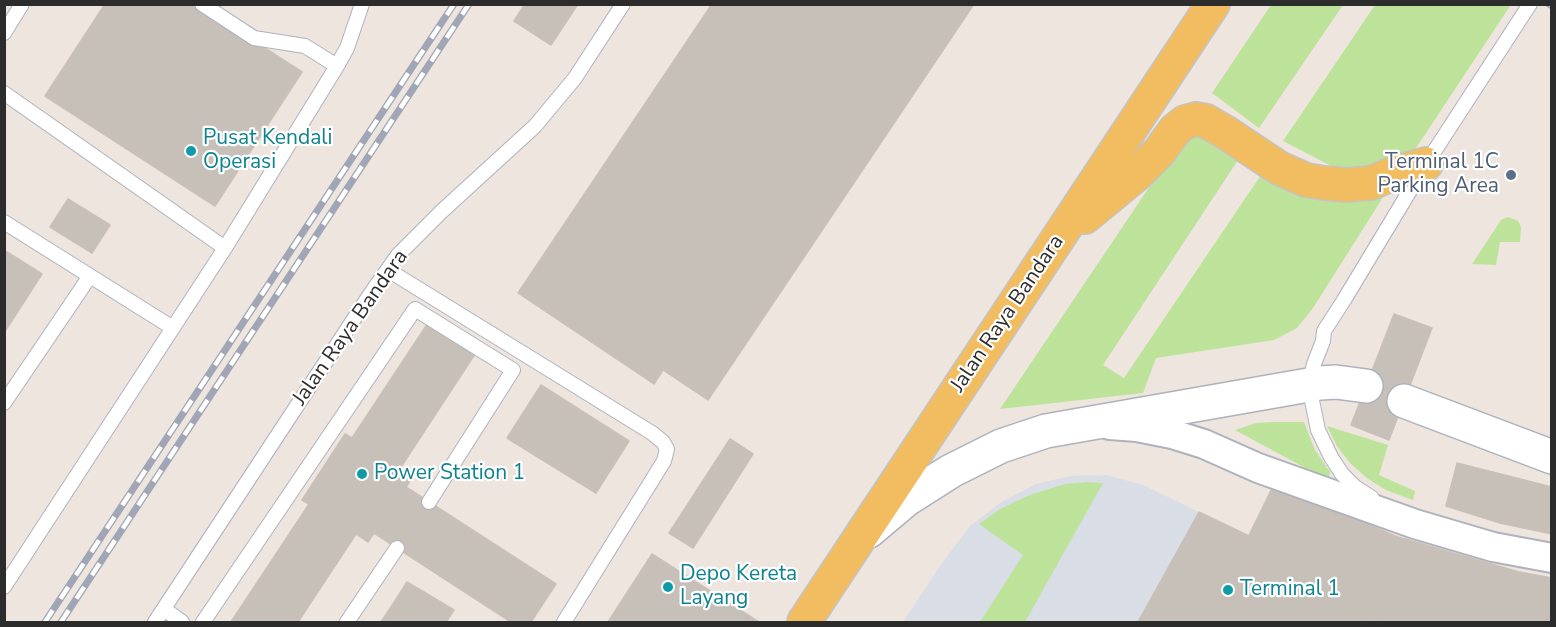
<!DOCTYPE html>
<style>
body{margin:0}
#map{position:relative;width:1556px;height:627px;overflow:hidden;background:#ede5de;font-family:"Nunito Sans",sans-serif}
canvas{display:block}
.frame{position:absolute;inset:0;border:6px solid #2c2c2c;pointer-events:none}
</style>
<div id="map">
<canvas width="1556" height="627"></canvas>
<div class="frame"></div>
</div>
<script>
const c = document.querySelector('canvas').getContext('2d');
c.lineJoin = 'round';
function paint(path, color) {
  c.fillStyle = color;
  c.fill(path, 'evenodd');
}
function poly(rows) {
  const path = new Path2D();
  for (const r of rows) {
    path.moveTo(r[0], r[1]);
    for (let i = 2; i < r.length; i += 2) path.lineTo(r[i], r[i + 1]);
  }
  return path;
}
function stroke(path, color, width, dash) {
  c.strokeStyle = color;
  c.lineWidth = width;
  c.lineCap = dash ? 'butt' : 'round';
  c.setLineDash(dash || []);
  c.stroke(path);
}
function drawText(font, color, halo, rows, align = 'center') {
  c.font = font + ' "Nunito Sans",sans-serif';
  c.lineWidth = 4.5;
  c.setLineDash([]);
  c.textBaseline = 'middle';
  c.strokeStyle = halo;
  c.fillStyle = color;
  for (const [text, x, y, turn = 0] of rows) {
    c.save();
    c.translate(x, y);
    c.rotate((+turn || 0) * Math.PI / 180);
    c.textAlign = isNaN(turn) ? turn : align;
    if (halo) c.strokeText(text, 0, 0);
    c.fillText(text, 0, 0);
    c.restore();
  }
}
const airport = poly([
 [1106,475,1143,485,1249,536,1365,617,1383,622,903,622,940,566,970,526,1000,503,1036,484,1071,476]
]);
const green = poly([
 [1508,4,1510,6,1414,151,1389,167,1343,172,1283,141,1375,5],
 [1271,5,1343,5,1259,128,1212,93],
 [1190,129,1240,157,1103,365,1124,378,1261,175,1387,191,1313,308,1297,328,1274,340,1156,358,1143,393,1000,409,1183,137],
 [1508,217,1518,221,1521,227,1520,242,1500,242,1496,265,1472,264,1501,220],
 [1273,422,1304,422,1315,450,1330,472,1329,477,1322,477,1235,430,1256,423],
 [1327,426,1388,445,1379,475,1415,491,1413,500,1386,490,1368,479,1350,463,1337,446],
 [1087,482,1103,483,1025,622,980,622,1023,555,979,524,1000,509,1030,495,1065,484]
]);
const building = poly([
 [105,4,197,4,302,72,215,206,45,96,105,4],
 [525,4,578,4,551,45,514,21,525,4],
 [712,4,974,4,708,400,663,370,654,384,518,293,712,4],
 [68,199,110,225,92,253,50,227,68,199],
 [4,250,42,274,4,333,4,250],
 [1394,314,1432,328,1389,440,1351,425,1394,314],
 [428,323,475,354,399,470,412,478,406,487,556,584,531,622,511,622,374,533,368,542,356,534,298,622,231,622,309,504,302,500,345,434,352,438,428,323],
 [541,385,629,441,596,493,507,438,541,385],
 [730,439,753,454,693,548,669,533,730,439],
 [1457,463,1552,487,1552,534,1500,523,1446,506,1457,463],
 [1274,484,1395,536,1519,572,1552,578,1552,622,1383,622,1365,617,1236,562,1274,484],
 [1199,512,1249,536,1236,562,1365,617,1383,622,1138,622,1199,512],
 [652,554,688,577,759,622,608,622,652,554],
 [407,582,454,610,446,622,422,622,393,604,407,582],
 [393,604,422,622,381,622,393,604]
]);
const secondaryTunnel = poly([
 [1366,386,1404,401]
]);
const lane = poly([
 [202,4,254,38,305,46,337,66],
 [4,33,22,4],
 [4,93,225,248],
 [4,222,173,328],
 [388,270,652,433,663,442,667,449,664,461,564,622],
 [4,403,90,276],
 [1372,498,1355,487,1342,474,1331,457,1318,430,1309,386,1314,364,1323,341,1324,331,1344,300,1426,164,1530,4],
 [4,587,225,248,337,66,347,48,362,4],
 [164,609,182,622],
 [155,622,371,293,398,255,442,211,535,126,575,78,623,4],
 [203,622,415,309,513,370,429,502],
 [347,622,397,548]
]);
const street = poly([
 [1110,425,1137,427,1172,434,1204,444,1258,468,1415,524,1493,547,1552,558]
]);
const secondary = poly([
 [1404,401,1552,457],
 [869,531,907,499,951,471,1001,446,1046,431,1320,383,1336,382,1366,386]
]);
const primary = poly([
 [1085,217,1137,174,1159,152,1175,130,1185,122,1196,119,1206,121,1225,132,1279,168,1306,180,1324,183,1347,185,1371,183,1392,174,1426,164],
 [804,622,1213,4]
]);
const tram = poly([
 [1544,4,1552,9]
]);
const rail = poly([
 [45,622,454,4],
 [61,622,469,4]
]);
const markers = [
 [191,151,6,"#0f9aa8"],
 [1511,175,6,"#5c6f8a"],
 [362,474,6,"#0f9aa8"],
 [668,587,6,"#0f9aa8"],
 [1228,590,6,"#0f9aa8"]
];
const cultureNames = [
 ["Pusat Kendali",203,139],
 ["Operasi",203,163],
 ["Power Station 1",374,474],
 ["Depo Kereta",680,575],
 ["Layang",680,599],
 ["Terminal 1",1240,590]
];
const serviceNames = [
 ["Terminal 1C",1499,163],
 ["Parking Area",1499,187]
];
const streetNames = [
 ["Jalan Raya Bandara",1008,314,-56],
 ["Jalan Raya Bandara",351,328,-55]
];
paint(airport, '#d9dde6');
paint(green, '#bde39b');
paint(building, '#c6c0b9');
stroke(building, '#c9c0b7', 1.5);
stroke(secondaryTunnel, '#c6c0ba', 33, [33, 16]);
stroke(lane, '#aeb2bc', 16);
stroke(street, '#aeb2bc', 32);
stroke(secondary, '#aeb2bc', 36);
stroke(primary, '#c4c4c4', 36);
stroke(lane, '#fff', 14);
stroke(street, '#fff', 28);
stroke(secondary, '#fff', 33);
stroke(primary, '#f1bd60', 33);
stroke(tram, '#a0a6b6', 1.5);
stroke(rail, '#a0a6b6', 7);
stroke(rail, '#fff', 4.5, [14]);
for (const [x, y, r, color] of markers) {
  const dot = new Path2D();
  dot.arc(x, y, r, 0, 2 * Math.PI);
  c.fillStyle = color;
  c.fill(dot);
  stroke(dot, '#fff', 2);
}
drawText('21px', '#0d838f', '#fff', cultureNames, 'left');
drawText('21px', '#4e5e75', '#fff', serviceNames, 'right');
drawText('21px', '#2c2c2c', '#fff', streetNames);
</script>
